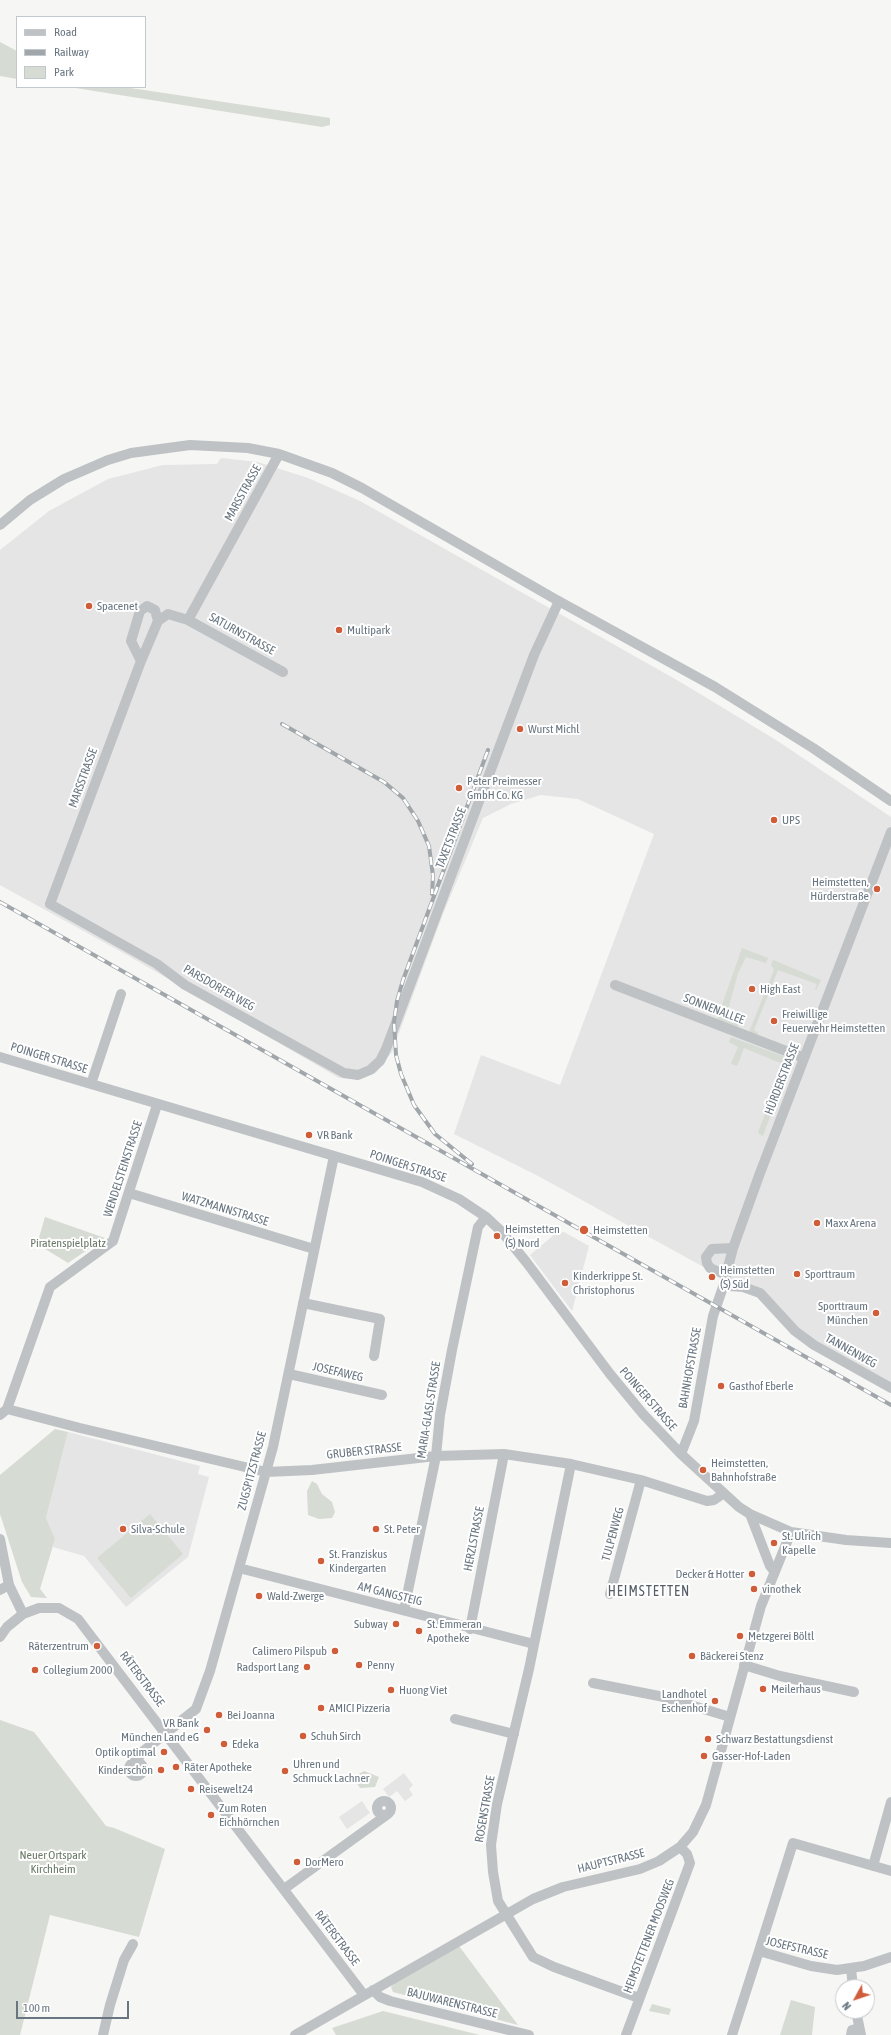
<!DOCTYPE html>
<meta charset="utf-8">
<style>
body{margin:0}
#map{position:relative;width:891px;height:2035px;overflow:hidden;background:#f6f6f4;font-family:"Asap Condensed",sans-serif}
canvas{display:block}
.legend{position:absolute;left:16px;top:16px;width:130px;height:72px;box-sizing:border-box;background:#fff;border:1px solid #c3c8cd;margin:0;padding:5px 7px;list-style:none;font-size:12px;color:#697681}
.legend li{display:flex;align-items:center;gap:8px;height:20px}
.legend b{width:20px;border:1px solid #c3c8cd}
.north{position:absolute;left:835px;top:1979px;width:40px;height:40px;box-sizing:border-box;background:#fff;border:1px solid #c3c8cd;border-radius:50%;rotate:230deg;font-size:11px;font-weight:700;line-height:16px;text-align:center;color:#697681}
.north::after{content:'';display:block;margin:auto;width:14px;height:18px;background:#d05d3a;clip-path:polygon(50% 0,100% 100%,50% 72%,0 100%)}
.scale{position:absolute;left:16px;top:2001px;width:113px;height:18px;box-sizing:border-box;border:2px solid #697681;border-top:0;padding-left:5px;font-size:12px;line-height:14px;white-space:nowrap;color:#697681;-webkit-text-stroke:3px #fff;paint-order:stroke}
</style>
<div id="map">
<canvas width="891" height="2035"></canvas>
<ul class="legend">
<li><b style="height:5px;background:#bec2c5"></b>Road</li>
<li><b style="height:5px;background:#a0a6aa"></b>Railway</li>
<li><b style="height:11px;background:#d6dbd3"></b>Park</li>
</ul>
<div class="north">N</div>
<div class="scale">100 m</div>
</div>
<script>
const c = document.querySelector('canvas').getContext('2d');
c.lineJoin = 'round';
function paint(path, color) {
  c.fillStyle = color;
  c.fill(path, 'evenodd');
}
function poly(rows) {
  const path = new Path2D();
  for (const r of rows) {
    if (r.length === 3) {
      path.moveTo(r[0] + r[2], r[1]);
      path.arc(r[0], r[1], r[2], 0, 2 * Math.PI);
      continue;
    }
    path.moveTo(r[0], r[1]);
    for (let i = 2; i < r.length; i += 2) path.lineTo(r[i], r[i + 1]);
  }
  return path;
}
function stroke(path, color, width, dash) {
  c.strokeStyle = color;
  c.lineWidth = width;
  c.lineCap = dash ? 'butt' : 'round';
  c.setLineDash(dash || []);
  c.stroke(path);
}
function drawText(font, color, halo, rows, align = 'center') {
  c.font = font + ' "Asap Condensed",sans-serif';
  c.lineWidth = 4;
  c.setLineDash([]);
  c.textBaseline = 'middle';
  c.strokeStyle = halo;
  c.fillStyle = color;
  for (const [text, x, y, turn = 0] of rows) {
    c.save();
    c.translate(x, y);
    c.rotate((+turn || 0) * Math.PI / 180);
    c.textAlign = isNaN(turn) ? turn : align;
    if (halo) c.strokeText(text, 0, 0);
    c.fillText(text, 0, 0);
    c.restore();
  }
}
const built = poly([
 [221,458,258,462,308,478,360,501,682,683,776,740,891,817,891,1384,816,1344,799,1330,764,1292,731,1282,540,1177,454,1134,481,1055,560,1085,654,834,578,799,541,795,511,804,483,818,443,914,392,1052,376,1073,357,1079,339,1078,127,955,0,885,0,550,49,511,108,479,163,465,217,464],
 [564,1232,589,1246,572,1311,530,1255,555,1234],
 [68,1432,200,1466,198,1474,209,1477,188,1557,126,1607,84,1556,53,1547,55,1539,46,1518],
 [404,1773,413,1785,409,1789,413,1795,405,1801,397,1791,389,1797,383,1789],
 [362,1801,370,1813,347,1829,339,1817]
]);
const green = poly([
 [0,42,17,51,17,79,0,76],
 [69,87,124,87,330,118,330,125,322,127],
 [742,948,768,958,766,963,746,957,738,973,726,1017,740,1023,736,1028,717,1019],
 [773,960,821,980,816,990,815,990,817,984,778,970,754,1030,758,1033,757,1036,749,1032,774,970,771,965],
 [731,1037,785,1057,790,1062,763,1136,758,1133,783,1064,744,1048,737,1066,731,1064,738,1047,729,1042],
 [45,1217,105,1238,68,1263,42,1247,38,1241],
 [55,1429,68,1432,46,1518,55,1539,40,1589,47,1598,31,1597,22,1582,0,1514,0,1475],
 [312,1481,317,1484,322,1494,332,1502,335,1512,332,1518,319,1519,308,1515,307,1491],
 [150,1514,183,1554,131,1598,97,1558],
 [0,1720,34,1732,106,1826,114,1828,165,1849,139,1937,50,1915,20,2035,0,2035],
 [364,1771,379,1777,375,1787,360,1788,353,1777],
 [459,1946,518,2025,393,1992,391,1987,396,1981],
 [791,2000,815,2007,812,2035,780,2035],
 [652,2004,671,2009,669,2015,649,2011],
 [383,2011,480,2035,336,2035,332,2028]
]);
const minor = poly([
 [0,525,30,500,64,479,108,460,131,453,190,445,248,448,279,454,332,473,362,488,555,599,715,687,813,748,891,801],
 [188,620,279,454],
 [141,661,131,641,140,611,147,606,155,610,158,621],
 [283,672,188,620,168,614,158,621,141,661,50,904,157,964,185,985,344,1073,358,1075,370,1070,380,1061,386,1049,534,655,559,601],
 [615,985,804,1058],
 [0,1057,422,1182,459,1199,486,1217,502,1232,527,1263,610,1374,643,1414,681,1454,739,1507,750,1514,791,1532,846,1540,891,1543],
 [91,1084,121,994],
 [129,1193,314,1249],
 [726,1275,710,1268,707,1263,706,1257,712,1249,733,1248],
 [723,1287,730,1286,743,1287,760,1293,795,1331,814,1345,891,1388],
 [303,1303,380,1319,374,1356],
 [289,1374,382,1395],
 [7,1409,80,1428,266,1472,312,1470,436,1456,504,1454,571,1464,641,1480,707,1501,714,1500,724,1493],
 [0,1415,7,1409,50,1287,113,1241,157,1105],
 [681,1454,694,1421,713,1316,723,1287,733,1248,760,1173,891,832],
 [571,1464,529,1669,497,1804,491,1845,493,1872,498,1901,533,1957,554,1967,639,1998],
 [750,1514,770,1566,774,1571],
 [0,1539,9,1585,23,1614],
 [239,1568,534,1644],
 [0,1590,9,1585],
 [610,1594,641,1480],
 [404,1610,436,1456,440,1415,452,1350,478,1227,486,1217],
 [470,1629,504,1454],
 [0,1637,7,1627,23,1614,39,1608,59,1608,78,1619,364,1995],
 [744,1665,780,1676,854,1692],
 [593,1683,664,1697,730,1717],
 [455,1719,514,1734],
 [136,1769,7],
 [137,1762,141,1753,196,1709,210,1671,273,1447,334,1156],
 [384,1808,7],
 [873,1866,891,1802],
 [284,1889,388,1814],
 [759,1951,793,1843,891,1871],
 [851,1969,853,1987],
 [373,1990,380,1997,390,2001,529,2035],
 [856,2011,861,2035],
 [103,2035,110,2005,124,1960,133,1944],
 [295,2035,533,1899,563,1887,640,1869,659,1861,680,1847,693,1832,706,1805,761,1606,791,1532],
 [626,2035,690,1863,687,1854,680,1847],
 [732,2035,759,1951,811,1966,837,1970,864,1966,891,1957],
 [851,2035,852,2030,859,2028]
]);
const rail = poly([
 [282,724,384,782,403,798,418,821,429,846,433,876,432,894],
 [0,902,891,1405],
 [472,1164,435,1134,414,1105,401,1074,396,1055,394,1022,397,1001,403,980,488,750]
]);
const markers = [
 [89,606,4,"#d05d3a"],
 [339,630,4,"#d05d3a"],
 [520,729,4,"#d05d3a"],
 [459,788,4,"#d05d3a"],
 [774,820,4,"#d05d3a"],
 [877,889,4,"#d05d3a"],
 [752,989,4,"#d05d3a"],
 [774,1021,4,"#d05d3a"],
 [309,1135,4,"#d05d3a"],
 [817,1223,4,"#d05d3a"],
 [584,1230,5,"#d05d3a"],
 [497,1236,4,"#d05d3a"],
 [797,1274,4,"#d05d3a"],
 [712,1277,4,"#d05d3a"],
 [565,1283,4,"#d05d3a"],
 [876,1313,4,"#d05d3a"],
 [721,1386,4,"#d05d3a"],
 [703,1470,4,"#d05d3a"],
 [123,1529,4,"#d05d3a"],
 [376,1529,4,"#d05d3a"],
 [774,1543,4,"#d05d3a"],
 [321,1561,4,"#d05d3a"],
 [752,1574,4,"#d05d3a"],
 [754,1589,4,"#d05d3a"],
 [259,1596,4,"#d05d3a"],
 [396,1624,4,"#d05d3a"],
 [419,1631,4,"#d05d3a"],
 [740,1636,4,"#d05d3a"],
 [97,1646,4,"#d05d3a"],
 [335,1651,4,"#d05d3a"],
 [692,1656,4,"#d05d3a"],
 [359,1665,4,"#d05d3a"],
 [307,1667,4,"#d05d3a"],
 [35,1670,4,"#d05d3a"],
 [763,1689,4,"#d05d3a"],
 [391,1690,4,"#d05d3a"],
 [715,1701,4,"#d05d3a"],
 [321,1708,4,"#d05d3a"],
 [219,1715,4,"#d05d3a"],
 [207,1730,4,"#d05d3a"],
 [303,1736,4,"#d05d3a"],
 [708,1739,4,"#d05d3a"],
 [224,1744,4,"#d05d3a"],
 [164,1752,4,"#d05d3a"],
 [704,1756,4,"#d05d3a"],
 [176,1767,4,"#d05d3a"],
 [161,1770,4,"#d05d3a"],
 [285,1771,4,"#d05d3a"],
 [191,1789,4,"#d05d3a"],
 [211,1815,4,"#d05d3a"],
 [297,1862,4,"#d05d3a"]
];
const streetNames = [
 ["MARSSTRASSE",243,493,-61],
 ["SATURNSTRASSE",242,634,29],
 ["MARSSTRASSE",83,778,-70],
 ["TAXETSTRASSE",451,838,-69],
 ["PARSDORFER WEG",219,988,30],
 ["SONNENALLEE",714,1009,21],
 ["POINGER STRASSE",49,1058,17],
 ["HÜRDERSTRASSE",782,1079,-69],
 ["POINGER STRASSE",408,1166,18],
 ["WENDELSTEINSTRASSE",123,1169,-72],
 ["WATZMANNSTRASSE",225,1209,17],
 ["TANNENWEG",851,1351,29],
 ["BAHNHOFSTRASSE",690,1368,-80],
 ["JOSEFAWEG",338,1372,13],
 ["POINGER STRASSE",648,1399,49],
 ["MARIA-GLASL-STRASSE",429,1410,-81],
 ["GRUBER STRASSE",364,1451,-6],
 ["ZUGSPITZSTRASSE",252,1471,-75],
 ["TULPENWEG",613,1534,-75],
 ["HERZLSTRASSE",474,1539,-79],
 ["AM GANGSTEIG",390,1594,14],
 ["RÄTERSTRASSE",142,1679,53],
 ["ROSENSTRASSE",485,1809,-80],
 ["HAUPTSTRASSE",611,1861,-14],
 ["HEIMSTETTENER MOOSWEG",649,1936,-69],
 ["RÄTERSTRASSE",337,1938,53],
 ["JOSEFSTRASSE",797,1948,13],
 ["BAJUWARENSTRASSE",452,2003,14]
];
const poiNames = [
 ["Spacenet",97,606],
 ["Multipark",347,630],
 ["Wurst Michl",528,729],
 ["Peter Preimesser",467,781],
 ["GmbH Co. KG",467,795],
 ["UPS",782,820],
 ["Heimstetten,",869,882,"right"],
 ["Hürderstraße",869,896,"right"],
 ["High East",760,989],
 ["Freiwillige",782,1014],
 ["Feuerwehr Heimstetten",782,1028],
 ["VR Bank",317,1135],
 ["Maxx Arena",825,1223],
 ["Heimstetten",505,1229],
 ["(S) Nord",505,1243],
 ["Heimstetten",593,1230],
 ["Heimstetten",720,1270],
 ["(S) Süd",720,1284],
 ["Sporttraum",805,1274],
 ["Kinderkrippe St.",573,1276],
 ["Christophorus",573,1290],
 ["Sporttraum",868,1306,"right"],
 ["München",868,1320,"right"],
 ["Gasthof Eberle",729,1386],
 ["Heimstetten,",711,1463],
 ["Bahnhofstraße",711,1477],
 ["Silva-Schule",131,1529],
 ["St. Peter",384,1529],
 ["St. Ulrich",782,1536],
 ["Kapelle",782,1550],
 ["St. Franziskus",329,1554],
 ["Kindergarten",329,1568],
 ["Decker & Hotter",744,1574,"right"],
 ["vinothek",762,1589],
 ["Wald-Zwerge",267,1596],
 ["Subway",388,1624,"right"],
 ["St. Emmeran",427,1624],
 ["Apotheke",427,1638],
 ["Metzgerei Böltl",748,1636],
 ["Räterzentrum",89,1646,"right"],
 ["Calimero Pilspub",327,1651,"right"],
 ["Bäckerei Stenz",700,1656],
 ["Penny",367,1665],
 ["Radsport Lang",299,1667,"right"],
 ["Collegium 2000",43,1670],
 ["Meilerhaus",771,1689],
 ["Huong Viet",399,1690],
 ["Landhotel",707,1694,"right"],
 ["Eschenhof",707,1708,"right"],
 ["AMICI Pizzeria",329,1708],
 ["Bei Joanna",227,1715],
 ["VR Bank",199,1723,"right"],
 ["München Land eG",199,1737,"right"],
 ["Schuh Sirch",311,1736],
 ["Schwarz Bestattungsdienst",716,1739],
 ["Edeka",232,1744],
 ["Optik optimal",156,1752,"right"],
 ["Gasser-Hof-Laden",712,1756],
 ["Uhren und",293,1764],
 ["Schmuck Lachner",293,1778],
 ["Räter Apotheke",184,1767],
 ["Kinderschön",153,1770,"right"],
 ["Reisewelt24",199,1789],
 ["Zum Roten",219,1808],
 ["Eichhörnchen",219,1822],
 ["DorMero",305,1862]
];
const parkNames = [
 ["Piratenspielplatz",68,1243],
 ["Neuer Ortspark",53,1855],
 ["Kirchheim",53,1869]
];
const quarterNames = [
 ["HEIMSTETTEN",649,1592]
];
paint(built, '#e4e5e4');
paint(green, '#d6dbd3');
stroke(minor, '#bec2c5', 10);
stroke(rail, '#a0a6aa', 4);
stroke(rail, '#fff', 2.5, [8]);
for (const [x, y, r, color] of markers) {
  const dot = new Path2D();
  dot.arc(x, y, r, 0, 2 * Math.PI);
  c.fillStyle = color;
  c.fill(dot);
  stroke(dot, '#fff', 1.5);
}
drawText('12px', '#697681', '#fff', streetNames);
drawText('12px', '#697681', '#fff', poiNames, 'left');
drawText('12px', '#6a7967', '#fff', parkNames);
c.letterSpacing = '1px';
drawText('14px', '#565f67', '#fff', quarterNames);
c.letterSpacing = '0px';
</script>
